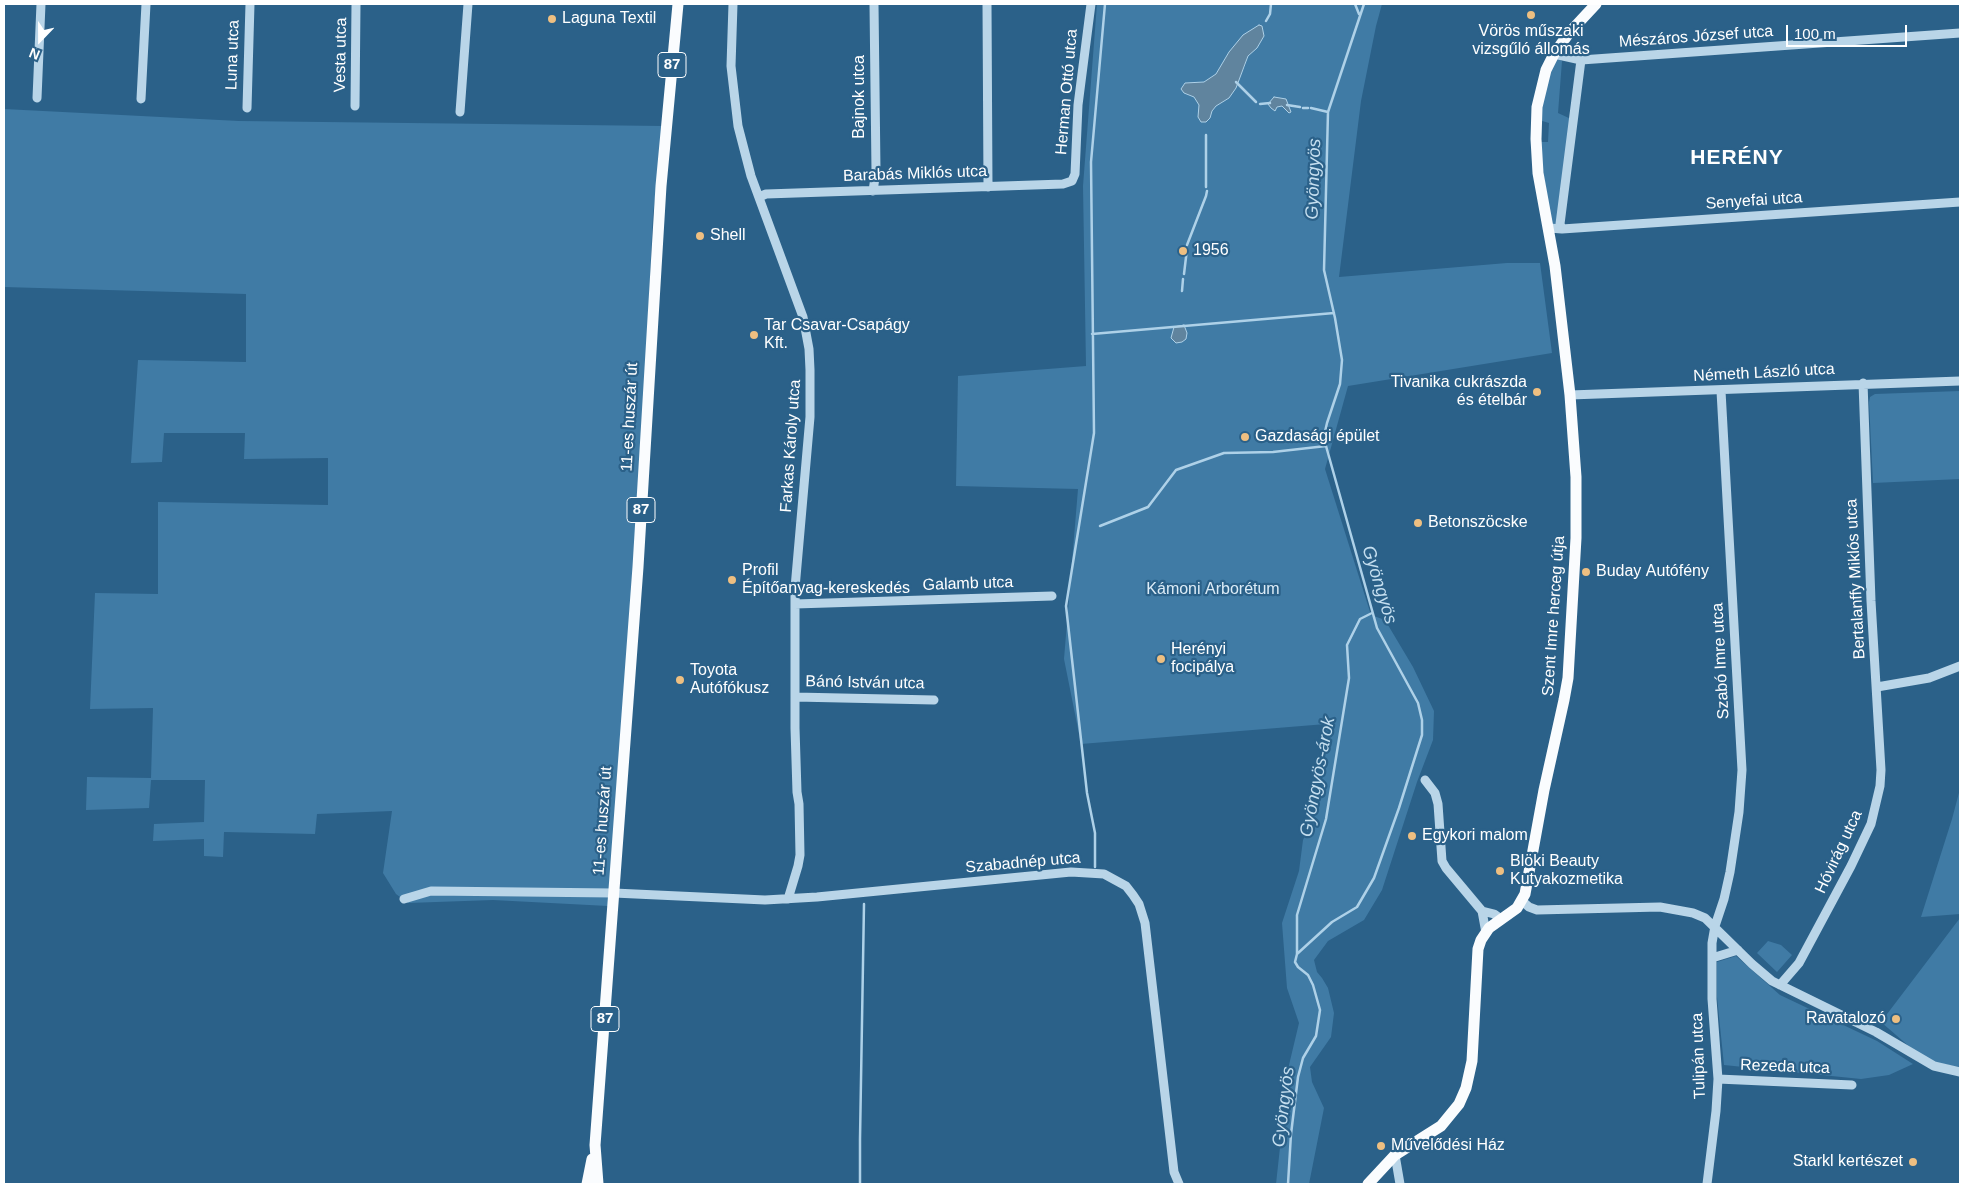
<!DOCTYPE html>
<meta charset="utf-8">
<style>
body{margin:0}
#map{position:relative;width:1964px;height:1188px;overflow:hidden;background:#2b6189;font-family:Helvetica,sans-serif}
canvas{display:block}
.frame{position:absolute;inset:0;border:5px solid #fff;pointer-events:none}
.north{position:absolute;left:15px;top:15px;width:50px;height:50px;-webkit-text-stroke:4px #2b6189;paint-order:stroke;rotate:202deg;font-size:14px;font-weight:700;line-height:20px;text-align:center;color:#fff}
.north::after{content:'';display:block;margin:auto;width:18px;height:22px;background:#fff;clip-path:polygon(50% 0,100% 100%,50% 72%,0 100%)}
.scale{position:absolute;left:1786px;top:25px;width:121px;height:22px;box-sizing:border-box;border:2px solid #fff;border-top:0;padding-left:6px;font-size:15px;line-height:18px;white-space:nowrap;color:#fff;-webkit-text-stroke:4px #2b6189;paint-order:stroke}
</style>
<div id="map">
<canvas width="1964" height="1188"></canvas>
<div class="frame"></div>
<div class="north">N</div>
<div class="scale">100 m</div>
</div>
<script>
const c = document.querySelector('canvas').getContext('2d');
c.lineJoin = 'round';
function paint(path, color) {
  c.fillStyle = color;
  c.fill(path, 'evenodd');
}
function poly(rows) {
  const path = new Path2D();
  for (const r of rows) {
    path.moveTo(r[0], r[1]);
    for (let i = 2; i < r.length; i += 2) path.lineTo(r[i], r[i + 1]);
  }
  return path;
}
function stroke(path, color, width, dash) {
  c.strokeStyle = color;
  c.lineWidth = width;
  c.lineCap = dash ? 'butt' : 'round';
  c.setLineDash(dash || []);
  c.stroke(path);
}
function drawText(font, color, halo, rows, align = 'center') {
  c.font = font + ' Helvetica,sans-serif';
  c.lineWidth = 4.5;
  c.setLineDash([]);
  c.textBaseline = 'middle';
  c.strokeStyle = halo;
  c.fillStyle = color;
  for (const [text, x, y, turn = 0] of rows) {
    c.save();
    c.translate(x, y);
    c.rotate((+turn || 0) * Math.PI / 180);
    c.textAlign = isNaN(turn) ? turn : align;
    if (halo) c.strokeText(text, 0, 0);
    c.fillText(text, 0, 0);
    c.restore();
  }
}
const green = poly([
 [1097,4,1382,4,1376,26,1361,101,1339,277,1507,263,1540,263,1552,353,1348,386,1325,469,1371,615,1385,620,1413,667,1434,711,1433,740,1417,782,1382,890,1364,920,1328,941,1314,960,1317,972,1322,978,1328,988,1334,1013,1331,1037,1310,1067,1312,1082,1324,1108,1309,1184,1276,1184,1289,1065,1299,1023,1287,988,1282,923,1299,871,1303,840,1318,807,1323,773,1326,724,1081,744,1064,659,1078,489,956,486,958,376,1086,366,1083,186],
 [1262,26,1264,36,1260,43,1248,56,1245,66,1229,98,1216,106,1212,111,1210,118,1194,97,1184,93,1181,89,1185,83,1204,82,1216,74,1229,52],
 [1556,58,1562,61,1558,113,1571,119,1560,224,1551,226,1539,142,1548,142,1549,123,1539,120,1544,87],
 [4,109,239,121,664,126,653,214,641,473,608,906,493,900,408,903,396,894,383,873,392,811,317,814,315,834,224,832,223,857,204,856,204,839,153,841,154,824,204,822,205,780,151,780,149,808,86,810,87,777,151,778,153,708,90,709,95,593,158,594,158,502,328,505,328,458,244,459,245,433,164,433,162,462,131,463,138,360,246,362,246,294,4,287],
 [1960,391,1960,479,1873,483,1869,402,1870,397,1875,394],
 [1960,789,1960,914,1921,917,1952,819],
 [1960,918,1960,1067,1926,1061,1881,1022],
 [1768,941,1781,945,1792,955,1777,972,1757,953],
 [1736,956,1780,995,1877,1041,1913,1064,1889,1075,1861,1079,1724,1065,1717,997,1717,962]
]);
const water = poly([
 [1259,25,1262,26,1264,36,1257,48,1248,56,1236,88,1229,98,1216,106,1212,111,1210,118,1206,122,1201,122,1198,117,1199,105,1194,97,1184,93,1181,89,1185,83,1204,82,1216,74,1229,52,1243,35,1259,25],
 [1274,97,1286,99,1291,112,1289,113,1282,106,1277,107,1275,111,1271,108,1268,104,1274,97],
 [1184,325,1187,333,1186,339,1182,342,1176,343,1171,338,1174,327,1184,325]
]);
const stream = poly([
 [1355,4,1359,14],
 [1266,21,1270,14,1271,4],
 [1236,82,1256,102],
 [1260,104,1270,103],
 [1287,105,1300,107],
 [1303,108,1308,108],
 [1311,108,1328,112],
 [1206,135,1206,187],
 [1187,245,1206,196,1207,191],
 [1184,274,1187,249],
 [1182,291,1183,279],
 [1092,334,1334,313],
 [1100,526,1148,507,1176,470,1224,453,1273,452,1326,446],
 [1095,867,1095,833,1087,793,1066,606,1094,433,1091,162,1105,4],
 [1297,954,1297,915,1326,819,1349,678,1347,645,1360,619,1372,613],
 [860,1184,860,1139,864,904],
 [1288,1184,1291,1134,1298,1077,1303,1058,1316,1036,1320,1010,1313,985,1308,975,1298,967,1295,962,1297,954,1332,922,1357,907,1374,878,1399,808,1422,735,1422,720,1418,703,1377,628,1326,446,1324,436,1327,423,1340,384,1342,360,1335,318,1324,270,1328,112,1364,4]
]);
const minor = poly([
 [733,4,731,66,738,126,751,176,803,317,809,349,810,370,810,417,795,588,795,728,797,792,799,804,800,855,798,866,788,899],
 [987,4,988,187],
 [1554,54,1581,60,1960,33],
 [37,98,41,4],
 [141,99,146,4],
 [355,106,356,4],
 [247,108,250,4],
 [460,112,468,4],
 [873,191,876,171,874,4],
 [759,197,766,194,1063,184,1072,181,1075,174,1078,105,1091,4],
 [1549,228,1562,229,1960,202],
 [1562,229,1560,224,1581,60],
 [1570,395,1960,381],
 [795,604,1052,596],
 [1877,687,1929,678,1960,666],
 [795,697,934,700],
 [1425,780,1435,793,1438,804,1442,861,1446,868,1482,911,1486,933],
 [404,899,431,891,614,893,765,900,817,897,1071,872,1104,874,1126,886,1133,895,1139,904,1145,923,1174,1172,1179,1184],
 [1522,901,1529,907,1537,910,1660,907,1693,913,1705,918,1752,964,1772,981,1876,1032,1934,1066,1960,1072],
 [1482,911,1494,914,1501,919],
 [1712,958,1738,950],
 [1780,985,1799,963,1851,866,1871,824,1880,786,1881,770,1871,601,1863,383],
 [1718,1079,1852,1085],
 [1395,1155,1400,1184],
 [1707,1184,1716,1111,1718,1079,1712,999,1712,943,1715,926,1724,899,1730,872,1739,812,1742,770,1721,391]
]);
const major = poly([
 [587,1184,592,1159],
 [598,1184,595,1145,638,567,661,186,678,4],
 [1368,1184,1395,1155,1441,1126,1459,1104,1466,1088,1472,1061,1478,949,1481,940,1489,928,1517,908,1525,894,1544,790,1564,700,1568,678,1576,538,1576,477,1570,395,1555,266,1538,173,1536,139,1537,107,1546,70,1554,54,1569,33,1596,4]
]);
const markers = [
 [1531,15,5,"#eebf81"],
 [552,19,5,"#eebf81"],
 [700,236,5,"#eebf81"],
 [1183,251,5,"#eebf81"],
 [754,335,5,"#eebf81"],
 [1537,392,5,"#eebf81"],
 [1245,437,5,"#eebf81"],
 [1418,523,5,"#eebf81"],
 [1586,572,5,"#eebf81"],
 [732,580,5,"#eebf81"],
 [1161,659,5,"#eebf81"],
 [680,680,5,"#eebf81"],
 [1412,836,5,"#eebf81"],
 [1500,871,5,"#eebf81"],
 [1896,1019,5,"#eebf81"],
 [1381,1146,5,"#eebf81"],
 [1913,1162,5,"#eebf81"]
];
const shields = [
 [672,65,28],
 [641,510,28],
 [605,1019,28]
];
const shieldNames = [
 ["87",672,65],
 ["87",641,510],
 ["87",605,1019]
];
const poiNames = [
 ["Laguna Textil",562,19],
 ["Vörös műszaki",1531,32,"center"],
 ["vizsgűló állomás",1531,50,"center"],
 ["Shell",710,236],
 ["1956",1193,251],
 ["Tar Csavar-Csapágy",764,326],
 ["Kft.",764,344],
 ["Tivanika cukrászda",1527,383,"right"],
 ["és ételbár",1527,401,"right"],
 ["Gazdasági épület",1255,437],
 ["Betonszöcske",1428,523],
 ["Profil",742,571],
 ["Építőanyag-kereskedés",742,589],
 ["Buday Autófény",1596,572],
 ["Herényi",1171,650],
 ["focipálya",1171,668],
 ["Toyota",690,671],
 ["Autófókusz",690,689],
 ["Egykori malom",1422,836],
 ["Blöki Beauty",1510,862],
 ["Kutyakozmetika",1510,880],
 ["Ravatalozó",1886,1019,"right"],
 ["Művelődési Ház",1391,1146],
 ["Starkl kertészet",1903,1162,"right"]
];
const streetNames = [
 ["Mészáros József utca",1696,37,-4],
 ["Luna utca",233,55,-88],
 ["Vesta utca",341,55,-89],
 ["Herman Ottó utca",1067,92,-85],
 ["Bajnok utca",860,97,-90],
 ["Barabás Miklós utca",915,174,-2],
 ["Senyefai utca",1754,201,-4],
 ["Németh László utca",1764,373,-3],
 ["11-es huszár út",630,417,-87],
 ["Farkas Károly utca",791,446,-86],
 ["Bertalanffy Miklós utca",1856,579,-93],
 ["Galamb utca",968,584,-2],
 ["Szent Imre herceg útja",1554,616,-86],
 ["Szabó Imre utca",1721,661,-93],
 ["Bánó István utca",865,683,1],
 ["11-es huszár út",603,821,-86],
 ["Hóvirág utca",1839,852,-65],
 ["Szabadnép utca",1023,863,-5],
 ["Tulipán utca",1699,1056,-92],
 ["Rezeda utca",1785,1067,2]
];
const parkNames = [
 ["Kámoni Arborétum",1213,590]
];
const waterNames = [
 ["Gyöngyös",1314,179,-88],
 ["Gyöngyös",1379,585,73],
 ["Gyöngyös-árok",1318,777,-79],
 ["Gyöngyös",1284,1107,-83]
];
const districtNames = [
 ["HERÉNY",1737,158]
];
paint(green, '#407ba5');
paint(water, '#60849e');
stroke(water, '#aed1e8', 1);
stroke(stream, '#aed1e8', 2.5);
stroke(minor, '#b9d5e8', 9);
stroke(major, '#fafcfe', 11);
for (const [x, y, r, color] of markers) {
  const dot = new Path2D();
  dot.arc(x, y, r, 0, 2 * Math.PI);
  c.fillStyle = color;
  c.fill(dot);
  stroke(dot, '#2b6189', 2);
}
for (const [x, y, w] of shields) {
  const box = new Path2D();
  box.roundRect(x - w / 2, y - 12.5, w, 25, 4);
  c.fillStyle = '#2b6189';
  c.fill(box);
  stroke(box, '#fff', 1);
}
drawText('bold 15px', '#fff', null, shieldNames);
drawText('16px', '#fff', '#2b6189', poiNames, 'left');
drawText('16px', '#fff', '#2b6189', streetNames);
drawText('16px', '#dcecf7', '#2b6189', parkNames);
drawText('italic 18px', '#c4deef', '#2b6189', waterNames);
c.letterSpacing = '1px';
drawText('bold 21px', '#fff', '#2b6189', districtNames);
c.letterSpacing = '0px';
</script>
